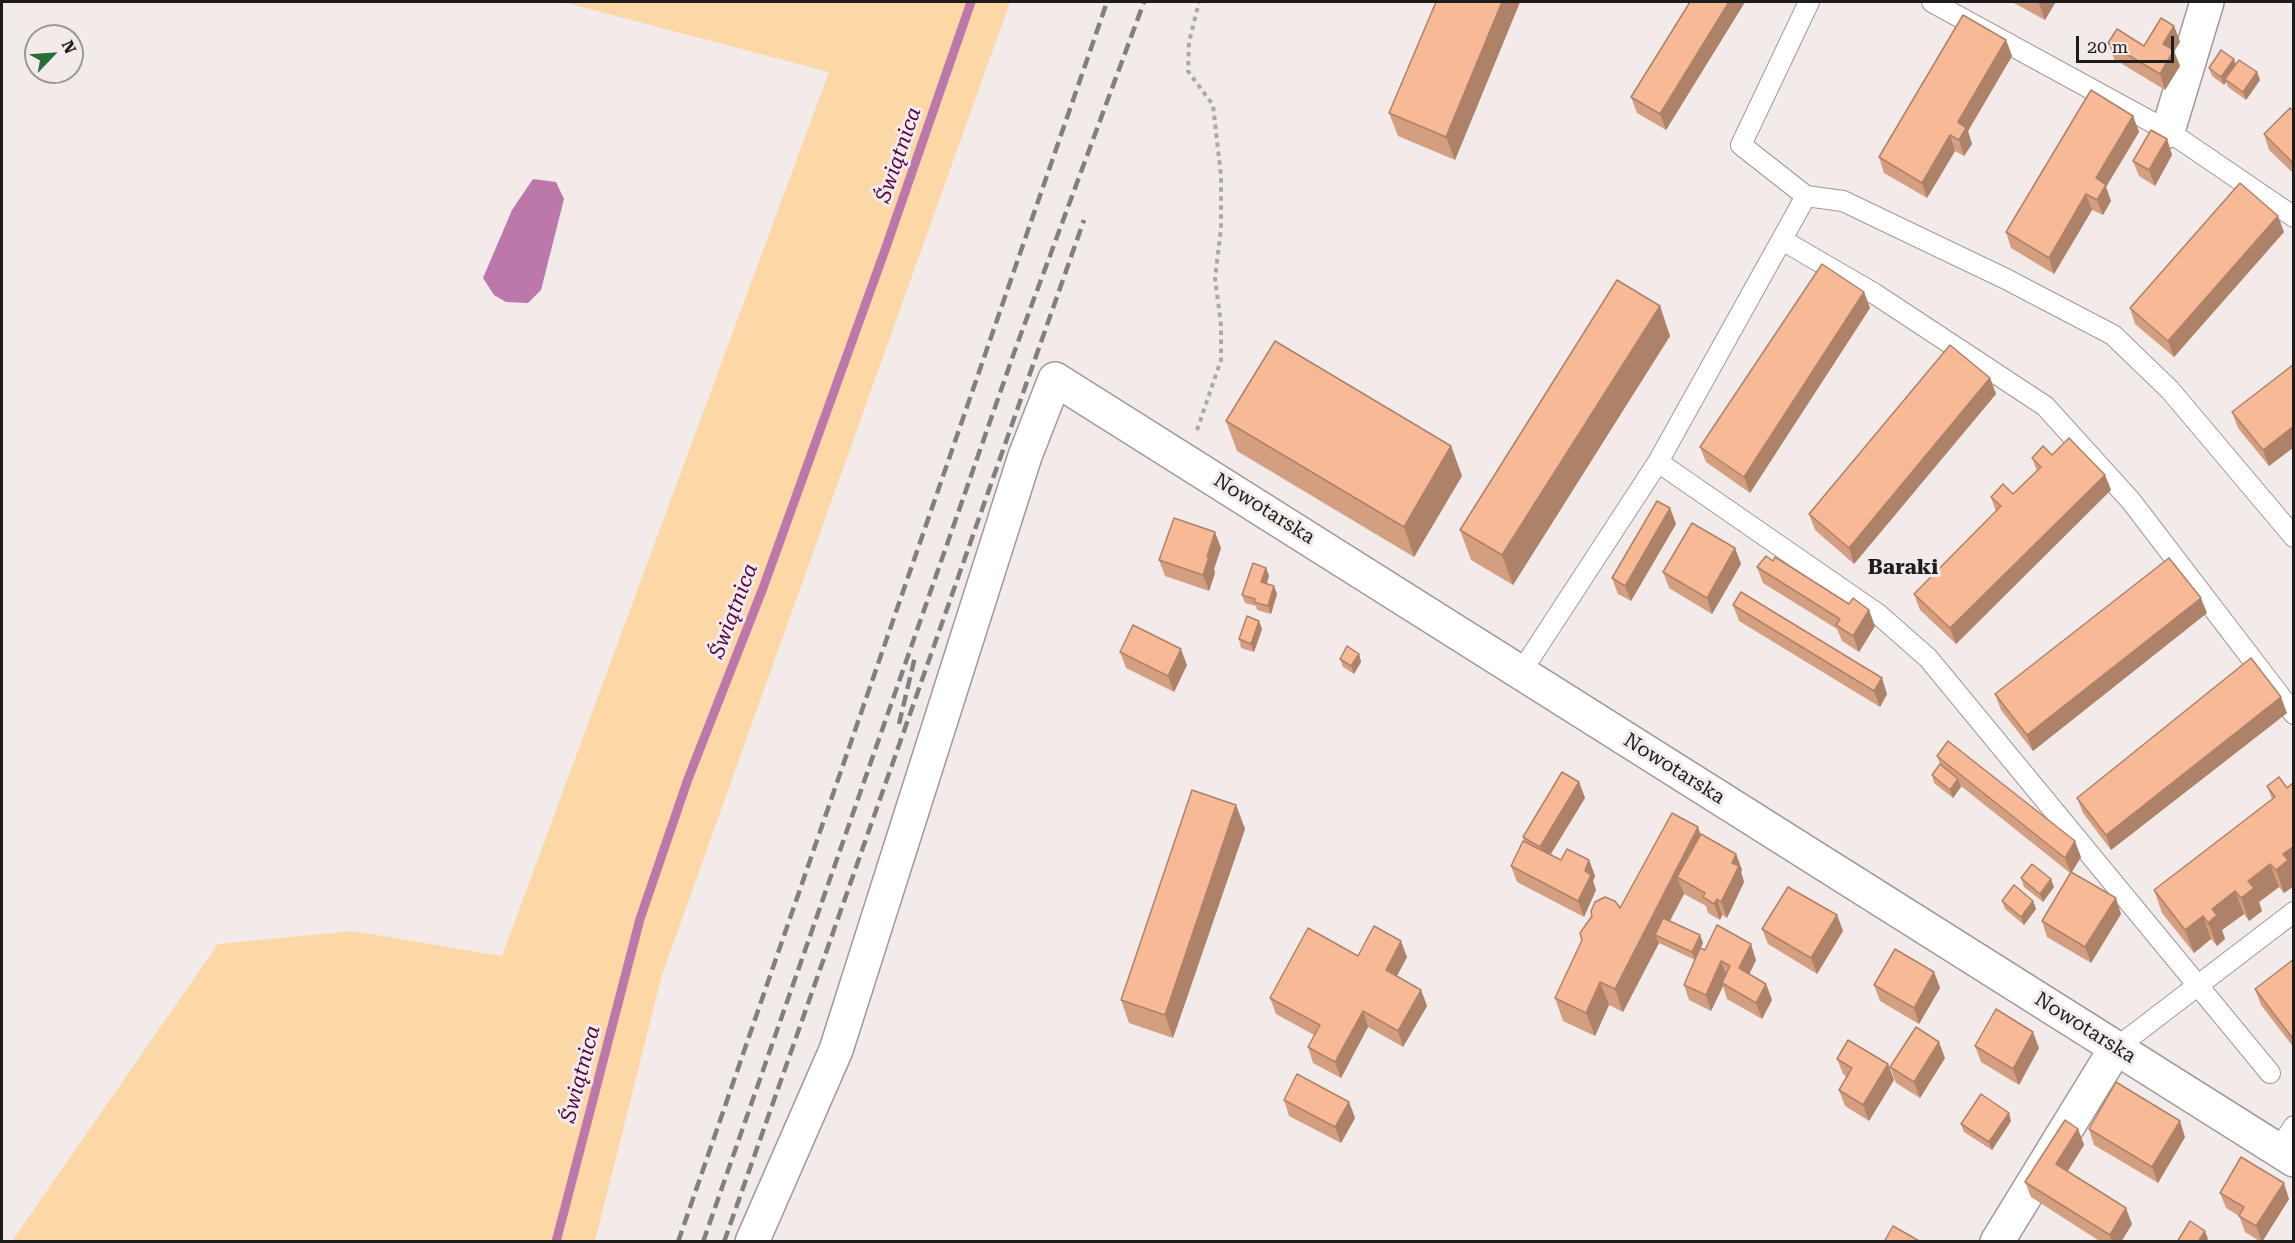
<!DOCTYPE html>
<meta charset="utf-8">
<style>
body{margin:0}
#map{position:relative;width:2295px;height:1243px;overflow:hidden;background:#f3ebea;font-family:"Roboto Serif",serif}
canvas{display:block}
.frame{position:absolute;inset:0;border:3px solid #1f1c1c;pointer-events:none}
.north{position:absolute;left:24px;top:24px;width:60px;height:60px;box-sizing:border-box;background:#f3ebea;border:2px solid #9e9898;border-radius:50%;rotate:65deg;font-size:16px;font-weight:700;line-height:24px;text-align:center;color:#1f1c1c}
.north::after{content:'';display:block;margin:auto;width:21px;height:27px;background:#276e3a;clip-path:polygon(50% 0,100% 100%,50% 72%,0 100%)}
.scale{position:absolute;left:2076px;top:36px;width:98px;height:27px;box-sizing:border-box;border:3px solid #1f1c1c;border-top:0;padding-left:8px;font-size:18px;line-height:21px;white-space:nowrap;color:#1f1c1c;-webkit-text-stroke:4px #f3ebea;paint-order:stroke}
</style>
<div id="map">
<canvas width="2295" height="1243"></canvas>
<div class="frame"></div>
<div class="north">N</div>
<div class="scale">20 m</div>
</div>
<script>
const c = document.querySelector('canvas').getContext('2d');
c.lineJoin = 'round';
function paint(path, color) {
  c.fillStyle = color;
  c.fill(path, 'evenodd');
}
function poly(rows) {
  const path = new Path2D();
  for (const r of rows) {
    path.moveTo(r[0], r[1]);
    for (let i = 2; i < r.length; i += 2) path.lineTo(r[i], r[i + 1]);
  }
  return path;
}
function stroke(path, color, width, dash) {
  c.strokeStyle = color;
  c.lineWidth = width;
  c.lineCap = dash ? 'butt' : 'round';
  c.setLineDash(dash || []);
  c.stroke(path);
}
function drawText(font, color, halo, rows, align = 'center') {
  c.font = font + ' "Roboto Serif",serif';
  c.lineWidth = 6;
  c.setLineDash([]);
  c.textBaseline = 'middle';
  c.strokeStyle = halo;
  c.fillStyle = color;
  for (const [text, x, y, turn = 0] of rows) {
    c.save();
    c.translate(x, y);
    c.rotate((+turn || 0) * Math.PI / 180);
    c.textAlign = isNaN(turn) ? turn : align;
    if (halo) c.strokeText(text, 0, 0);
    c.fillText(text, 0, 0);
    c.restore();
  }
}
const green = poly([
 [563,2,1010,2,662,975,595,1241,12,1241,218,944,353,931,502,956,829,72]
]);
const water = poly([
 [533,179,556,182,564,199,541,290,528,303,506,302,494,295,483,278,512,210]
]);
const stream = poly([
 [556,1242,640,919,688,779,763,588,885,250,971,2]
]);
const path = poly([
 [1197,430,1221,360,1221,325,1215,278,1221,229,1221,176,1213,105,1188,71,1189,42,1199,2]
]);
const lane = poly([
 [1932,2,2168,131,2294,217],
 [1806,196,1843,201,2006,279,2113,335,2170,390,2294,537],
 [1782,240,1875,294,2045,406,2131,501,2294,714],
 [1658,462,1878,614,1928,658,2270,1073],
 [1521,672,1658,462,1806,196,1741,145,1809,2],
 [2116,1048,2294,912],
 [2278,1150,2294,1126]
]);
const street = poly([
 [2168,131,2207,2],
 [752,1242,836,1050,1025,456,1055,379,2294,1160],
 [1997,1242,2116,1048]
]);
const rail = poly([
 [899,724,915,657],
 [678,1242,1107,2],
 [703,1242,1015,350,1144,2],
 [724,1242,1084,220]
]);
const wall = poly([
 [1436,2,1520,2,1455,160,1398,136,1389,113],
 [1690,2,1745,2,1666,130,1637,113,1631,97],
 [2012,2,2054,2,2055,3,2045,20],
 [2174,26,2180,42,2174,51,2180,66,2165,90,2114,59,2108,43,2144,46],
 [2006,40,2012,56,1968,131,1972,144,1964,156,1955,151,1927,198,1884,173,1879,157],
 [2234,59,2236,65,2257,72,2260,80,2246,100,2228,87,2226,82,2224,85,2212,76,2209,68],
 [2294,112,2294,174,2269,150,2264,134],
 [2133,116,2139,132,2106,187,2111,201,2103,215,2092,210,2054,274,2011,248,2006,232],
 [2167,139,2172,155,2155,186,2139,176,2133,161],
 [2284,232,2174,357,2135,324,2130,308],
 [1864,292,1870,308,1750,493,1706,462,1700,447],
 [1660,306,1670,336,1513,585,1471,560,1460,530],
 [2294,364,2294,447,2269,466,2238,428,2232,412],
 [1990,378,1996,394,1854,564,1815,530,1809,514],
 [1226,421,1451,446,1462,476,1414,557,1237,451],
 [2052,455,2105,475,2111,490,1956,644,1920,610,1914,594,1996,512,1991,497,2013,494,2037,471,2032,458],
 [1670,508,1676,524,1631,601,1618,594,1612,578],
 [1221,548,1214,569,1215,573,1209,591,1165,576,1159,560],
 [1735,548,1741,564,1712,614,1669,588,1663,572],
 [1757,567,1875,626,1859,652,1842,641,1837,629,1763,583],
 [1266,568,1269,576,1267,584,1274,586,1277,594,1271,614,1257,610,1256,606,1245,603,1242,595],
 [1733,605,1887,694,1880,707,1739,621],
 [2207,613,2033,751,2001,710,1995,694],
 [1259,621,1262,629,1254,652,1241,648,1239,639],
 [1120,652,1187,665,1174,692,1126,668],
 [1359,654,1361,662,1354,674,1343,667,1340,659],
 [2287,713,2111,850,2083,813,2077,798],
 [1937,756,2081,857,2072,872,2121,914,2091,963,2047,937,2042,921,2070,873,1961,786,1953,798,1934,783,1932,775,1940,764],
 [1579,782,1585,798,1551,854,1561,860,1589,860,1595,876,1593,881,1596,890,1584,917,1517,882,1511,866,1524,841,1523,837],
 [2294,782,2294,886,2284,893,2279,887,2259,902,2262,911,2249,921,2244,914,2222,930,2225,939,2217,946,2211,939,2194,953,2162,913,2154,890,2272,799,2267,786,2287,788],
 [1236,805,1245,829,1173,1038,1129,1023,1121,1000],
 [1701,834,1736,854,1742,870,1741,872,1744,882,1727,918,1722,915,1720,920,1708,913,1706,906,1684,894,1670,921,1700,935,1703,943,1695,960,1659,943,1623,1012,1609,1005,1595,1036,1563,1021,1555,998],
 [2021,878,2054,887,2043,902,2024,887],
 [2002,901,2033,901,2036,909,2024,925,2005,909],
 [1837,915,1843,931,1817,974,1768,944,1762,929],
 [1705,950,1756,960,1749,974,1766,984,1772,1000,1762,1019,1727,999,1723,986,1711,1011,1689,1000,1684,985],
 [1358,956,1407,957,1397,976,1421,990,1427,1006,1403,1047,1368,1027,1341,1078,1313,1063,1308,1047,1314,1035,1276,1014,1270,998],
 [2294,959,2294,1048,2261,1005,2255,989],
 [1934,972,1940,988,1919,1024,1880,1001,1874,985],
 [1975,1046,2039,1048,2019,1085,1981,1062],
 [1945,1058,1920,1098,1896,1083,1890,1067],
 [1837,1059,1888,1064,1894,1080,1869,1121,1845,1106,1839,1090,1847,1077,1843,1074],
 [1284,1100,1349,1102,1355,1118,1341,1143,1289,1116],
 [2011,1121,1992,1150,1964,1132,1961,1124],
 [2078,1129,2084,1145,2068,1171,2132,1224,2121,1242,2101,1242,2031,1197,2025,1182],
 [2089,1129,2185,1137,2158,1183,2094,1145],
 [2220,1193,2289,1199,2262,1242,2261,1242,2245,1232,2239,1216,2226,1208]
]);
const shadedWall = poly([
 [1502,2,1520,2,1455,160,1446,137],
 [1729,2,1745,2,1666,130,1660,114],
 [2040,2,2054,2,2055,3,2045,20,2039,4],
 [2174,26,2180,42,2174,51,2180,66,2165,90,2160,74,2163,44],
 [2006,40,2012,56,1968,131,1972,144,1964,156,1959,140,1958,122],
 [2234,59,2236,67,2225,79,2226,82,2224,85,2221,77],
 [2257,72,2260,80,2246,100,2243,92],
 [2133,116,2139,132,2106,187,2111,201,2103,215,2097,200,2096,178],
 [1950,135,1955,151,1927,198,1922,183],
 [2167,139,2172,155,2155,186,2149,170],
 [2086,194,2092,210,2054,274,2049,258],
 [2278,216,2284,232,2174,357,2168,341],
 [1864,292,1870,308,1750,493,1744,477],
 [1660,306,1670,336,1513,585,1502,555],
 [1990,378,1996,394,1854,564,1849,548],
 [2294,426,2294,447,2269,466,2263,450],
 [1451,446,1462,476,1414,557,1404,527],
 [2105,475,2111,490,1956,644,1950,628],
 [1670,508,1676,524,1631,601,1625,586],
 [1215,532,1221,548,1214,569,1215,573,1209,591,1203,575,1207,557],
 [1735,548,1741,564,1712,614,1707,598],
 [1266,568,1269,576,1264,590,1261,582],
 [1274,586,1277,594,1271,614,1268,606],
 [2201,598,2207,613,2033,751,2027,735],
 [1869,610,1875,626,1859,652,1853,636],
 [1259,621,1262,629,1254,652,1251,644],
 [1181,649,1187,665,1174,692,1168,676],
 [1359,654,1361,662,1354,674,1351,666],
 [1882,678,1887,694,1880,707,1874,691],
 [2281,697,2287,713,2111,850,2106,835],
 [1958,779,1961,787,1953,798,1950,790],
 [1579,782,1585,798,1545,863,1540,847],
 [1236,805,1245,829,1173,1038,1165,1015],
 [1698,827,1706,850,1677,877,1684,894,1661,937,1655,935,1659,943,1623,1012,1615,989],
 [2075,841,2081,857,2071,873,2065,858],
 [2294,846,2294,886,2284,893,2276,870,2283,854],
 [1736,854,1742,870,1741,872,1744,882,1727,918,1721,902,1732,863],
 [1589,860,1595,876,1593,881,1596,890,1584,917,1578,901,1585,871],
 [2270,864,2279,887,2259,902,2262,911,2249,921,2241,898,2248,881],
 [2051,879,2054,887,2043,902,2040,894],
 [2235,891,2244,914,2222,930,2225,939,2217,946,2208,923,2212,909],
 [2116,898,2121,914,2091,963,2085,947],
 [1717,899,1722,915,1720,920,1714,904],
 [2033,901,2036,909,2024,925,2021,917],
 [1837,915,1843,931,1817,974,1811,958],
 [2203,916,2211,939,2194,953,2185,930],
 [1700,935,1703,943,1695,960,1692,952],
 [1401,941,1407,957,1392,985,1386,970],
 [1751,944,1756,960,1745,983,1739,968],
 [1721,961,1727,977,1722,983,1723,986,1711,1011,1706,995],
 [1934,972,1940,988,1919,1024,1914,1008],
 [1600,982,1609,1005,1595,1036,1586,1013],
 [1766,984,1772,1000,1762,1019,1756,1003],
 [1421,990,1427,1006,1403,1047,1398,1031],
 [1363,1011,1368,1027,1341,1078,1335,1062],
 [2033,1032,2039,1048,2019,1085,2013,1069],
 [1939,1042,1945,1058,1920,1098,1914,1082],
 [1888,1064,1894,1080,1869,1121,1863,1105],
 [1349,1102,1355,1118,1341,1143,1335,1127],
 [2009,1113,2011,1121,1992,1150,1989,1142],
 [2180,1121,2185,1137,2158,1183,2152,1167],
 [2078,1129,2084,1145,2062,1180,2056,1164],
 [2284,1183,2289,1199,2262,1242,2256,1226],
 [2126,1208,2132,1224,2121,1242,2112,1242,2110,1235],
 [2205,1231,2208,1239,2206,1242,2198,1242]
]);
const building = poly([
 [1436,2,1502,2,1446,137,1389,113,1436,2],
 [1690,2,1729,2,1660,114,1631,97,1690,2],
 [1963,15,2006,40,1958,122,1966,128,1959,140,1950,135,1922,183,1879,157,1963,15],
 [2161,18,2174,26,2163,44,2174,50,2160,74,2108,43,2117,29,2144,46,2161,18],
 [2221,50,2234,59,2221,77,2209,68,2221,50],
 [2239,60,2257,72,2243,92,2225,79,2239,60],
 [2091,90,2133,116,2096,178,2106,185,2097,200,2086,194,2049,258,2006,232,2091,90],
 [2290,108,2294,112,2294,164,2264,134,2290,108],
 [2151,130,2167,139,2149,170,2133,161,2151,130],
 [2240,183,2278,216,2168,341,2130,308,2240,183],
 [1822,264,1864,292,1744,477,1700,447,1822,264],
 [1617,280,1660,306,1502,555,1460,530,1617,280],
 [1275,341,1451,446,1404,527,1226,421,1275,341],
 [1950,345,1990,378,1849,548,1809,514,1950,345],
 [2294,364,2294,426,2263,450,2232,412,2294,364],
 [2069,438,2105,475,1950,628,1914,594,2001,506,1991,497,2003,484,2013,494,2041,467,2032,458,2043,446,2052,455,2069,438],
 [1657,501,1670,508,1625,586,1612,578,1657,501],
 [1174,518,1215,532,1207,557,1209,557,1203,575,1159,560,1174,518],
 [1692,523,1735,548,1707,598,1663,572,1692,523],
 [1766,556,1773,561,1775,557,1849,604,1853,598,1869,610,1853,636,1836,625,1840,619,1757,567,1766,556],
 [2169,558,2201,598,2027,735,1995,694,2169,558],
 [1253,563,1266,568,1261,582,1274,586,1268,606,1254,602,1255,599,1242,595,1253,563],
 [1741,592,1882,678,1874,691,1733,605,1741,592],
 [1247,616,1259,621,1251,644,1239,639,1247,616],
 [1133,625,1181,649,1168,676,1120,652,1133,625],
 [1347,646,1359,654,1351,666,1340,659,1347,646],
 [2251,658,2281,697,2106,835,2077,798,2251,658],
 [1948,741,2075,841,2065,858,1937,756,1948,741],
 [1940,764,1958,779,1950,790,1932,775,1940,764],
 [1562,772,1579,782,1540,847,1523,837,1562,772],
 [2279,777,2287,788,2294,782,2294,846,2283,854,2288,860,2276,870,2270,864,2248,881,2254,888,2241,898,2235,891,2212,909,2217,915,2208,923,2203,916,2185,930,2154,890,2275,797,2267,786,2279,777],
 [1192,790,1236,805,1165,1015,1121,1000,1192,790],
 [1672,813,1698,827,1615,989,1600,982,1586,1013,1555,998,1582,940,1580,933,1592,916,1591,911,1595,902,1605,897,1615,901,1620,908,1672,813],
 [1701,834,1736,854,1732,863,1739,866,1721,902,1717,899,1714,904,1703,897,1705,893,1677,877,1701,834],
 [1523,841,1561,860,1567,849,1589,860,1585,871,1591,875,1578,901,1511,866,1523,841],
 [2032,864,2051,879,2040,894,2021,878,2032,864],
 [2071,872,2116,898,2085,947,2042,921,2071,872],
 [2014,885,2033,901,2021,917,2002,901,2014,885],
 [1788,887,1837,915,1811,958,1762,929,1788,887],
 [1663,918,1700,935,1692,952,1655,935,1663,918],
 [1717,925,1751,944,1739,968,1766,984,1756,1003,1722,983,1730,966,1721,961,1706,995,1684,985,1700,948,1705,950,1717,925],
 [1374,926,1401,941,1386,970,1421,990,1398,1031,1363,1011,1335,1062,1308,1047,1320,1025,1270,998,1308,928,1358,956,1374,926],
 [1895,949,1934,972,1914,1008,1874,985,1895,949],
 [2294,959,2294,1040,2255,989,2294,959],
 [1996,1009,2033,1032,2013,1069,1975,1046,1996,1009],
 [1916,1027,1939,1042,1914,1082,1890,1067,1916,1027],
 [1848,1040,1888,1064,1863,1105,1839,1090,1852,1068,1837,1059,1848,1040],
 [1297,1074,1349,1102,1335,1127,1284,1100,1297,1074],
 [2116,1082,2180,1121,2152,1167,2089,1129,2116,1082],
 [1981,1094,2009,1113,1989,1142,1961,1124,1981,1094],
 [2065,1120,2078,1129,2056,1164,2126,1208,2110,1235,2025,1182,2065,1120],
 [2241,1157,2284,1183,2256,1226,2239,1216,2244,1207,2220,1193,2241,1157],
 [2190,1221,2205,1231,2198,1242,2177,1242,2190,1221],
 [1893,1226,1921,1242,1884,1242,1893,1226]
]);
const streetNames = [
 ["Nowotarska",1264,509,32],
 ["Nowotarska",1674,769,32],
 ["Nowotarska",2085,1028,32]
];
const waterNames = [
 ["Świątnica",899,155,-71],
 ["Świątnica",734,611,-69],
 ["Świątnica",581,1074,-75]
];
const neighbourhoodNames = [
 ["Baraki",1903,568]
];
paint(green, '#fbd8a6');
paint(water, '#bc78ab');
stroke(stream, '#bc78ab', 9);
stroke(lane, '#a09998', 22);
stroke(street, '#a09998', 36);
stroke(path, '#ada7a6', 4, [4.5, 4.5]);
stroke(lane, '#fff', 20);
stroke(street, '#fff', 33);
stroke(rail, '#847f7e', 4.5, [12, 6]);
paint(wall, '#d49f81');
paint(shadedWall, '#ad8269');
paint(building, '#f7b996');
stroke(building, '#ad8269', 1.5);
drawText('20px', '#1f1c1c', '#f3ebea', streetNames);
drawText('italic 21px', '#550048', '#f3ebea', waterNames);
drawText('bold 21px', '#1f1c1c', '#f3ebea', neighbourhoodNames);
</script>
